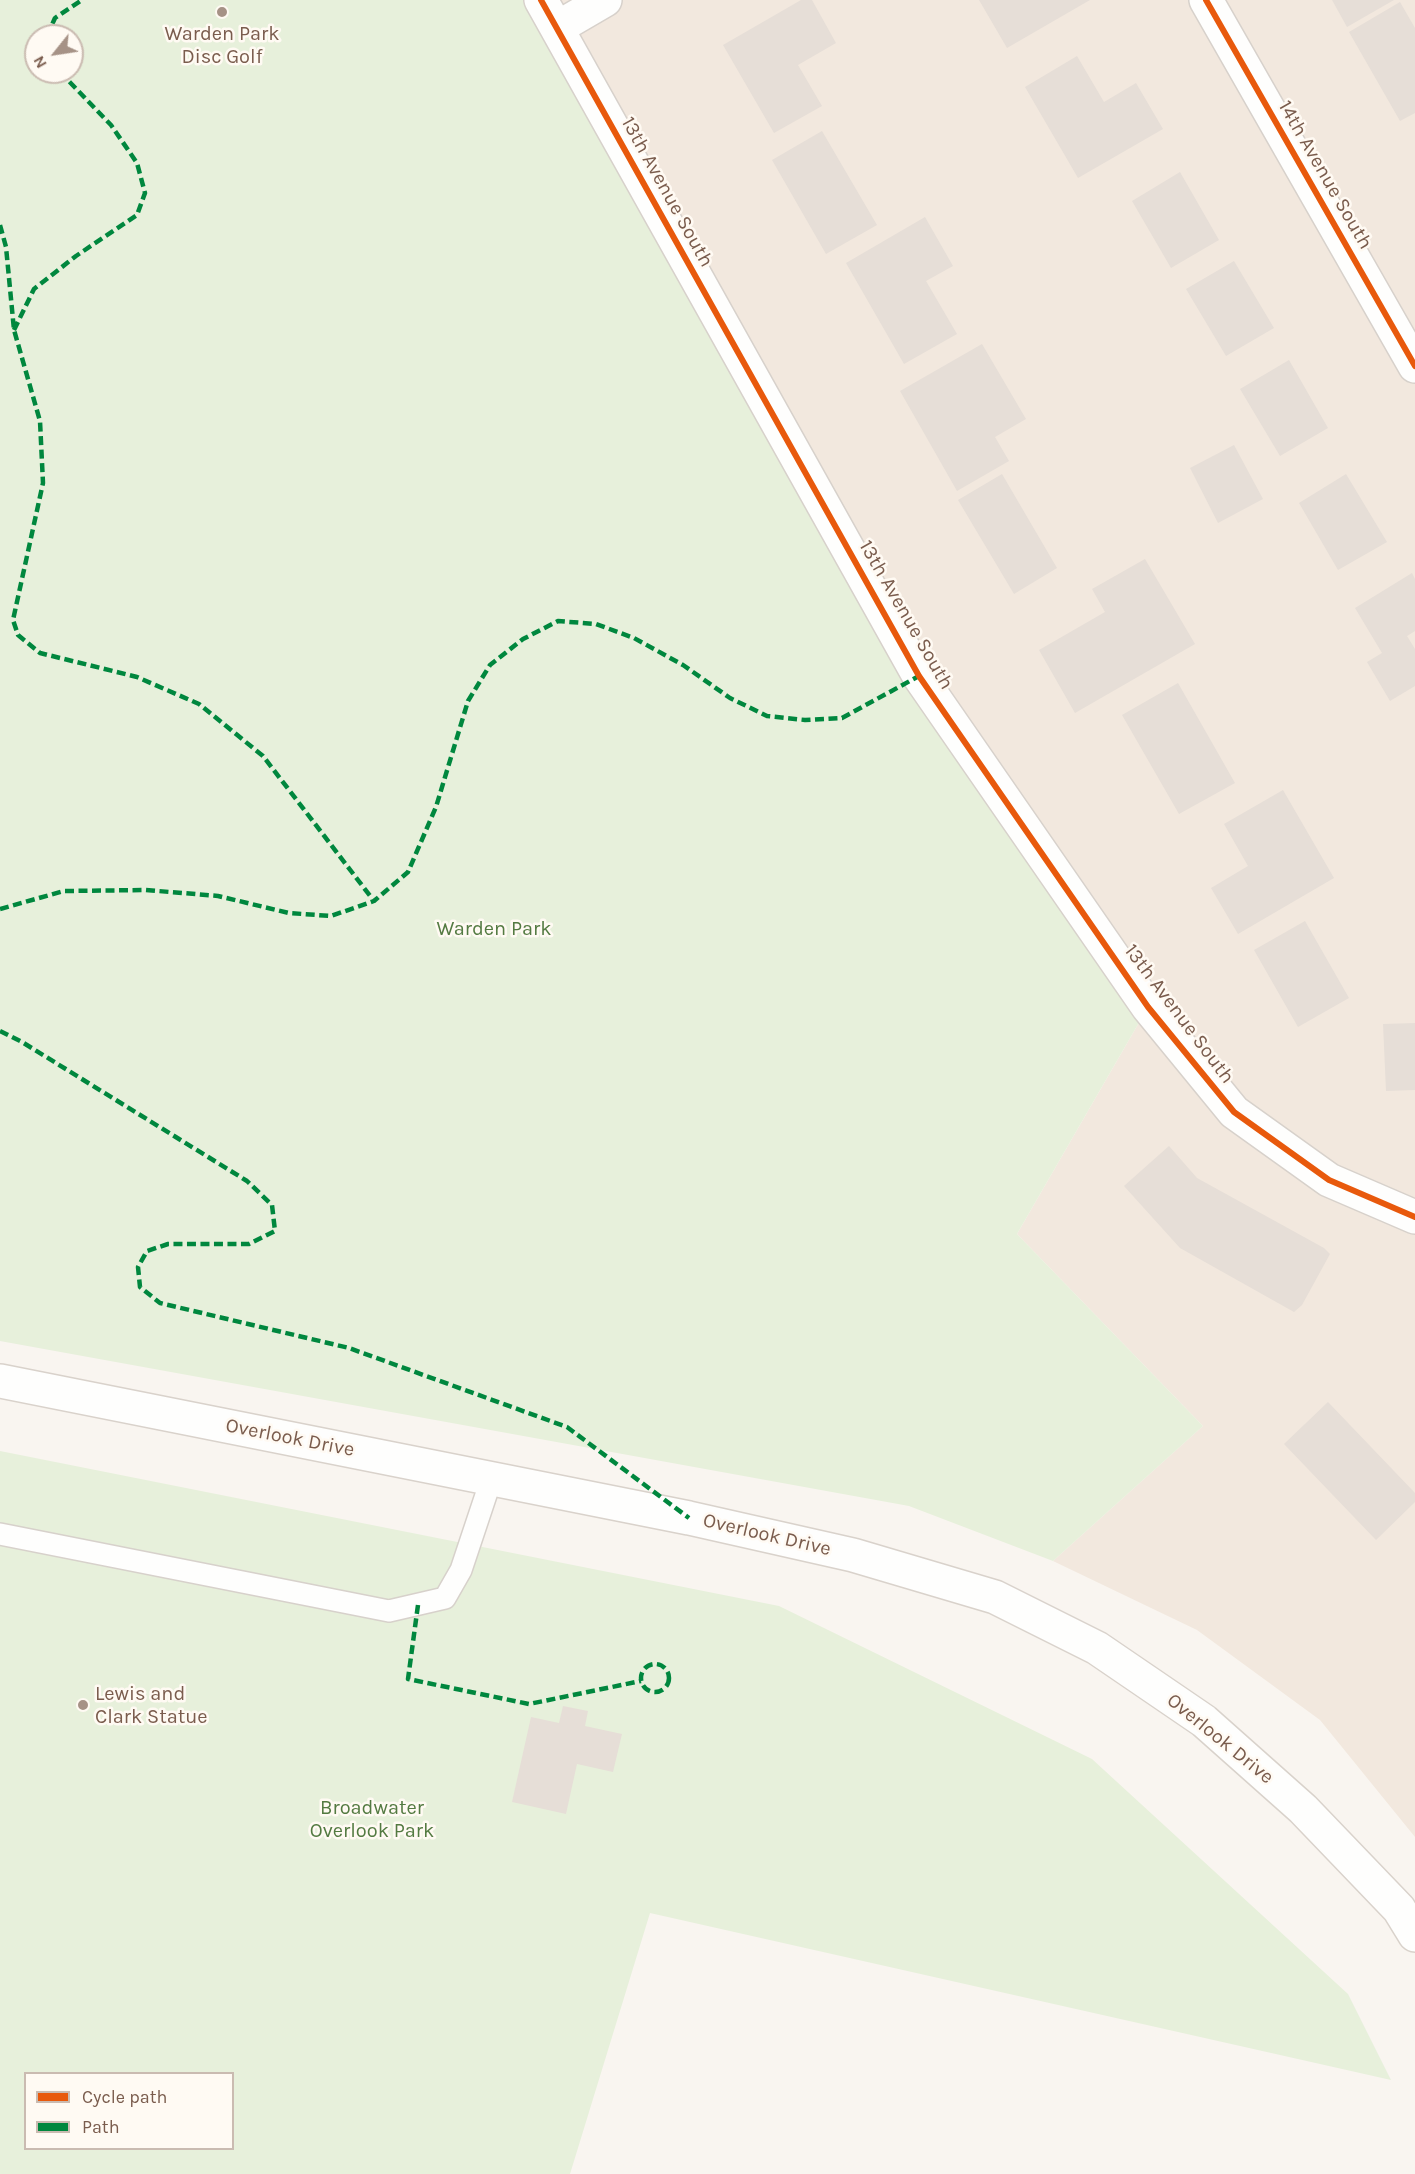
<!DOCTYPE html>
<style>
body{margin:0}
#map{position:relative;width:1415px;height:2174px;overflow:hidden;background:#f9f5f0;font-family:Karla,sans-serif}
canvas{display:block}
.legend{position:absolute;left:24px;top:2072px;width:210px;height:78px;box-sizing:border-box;background:#fffaf3;border:2px solid #cabbb1;margin:0;padding:8px 10px;list-style:none;font-size:18px;color:#7a5c4d}
.legend li{display:flex;align-items:center;gap:12px;height:30px}
.legend b{width:30px;border:2px solid #cabbb1}
.north{position:absolute;left:24px;top:24px;width:60px;height:60px;box-sizing:border-box;background:#fffaf3;border:2px solid #cabbb1;border-radius:50%;rotate:240deg;font-size:16px;font-weight:700;line-height:24px;text-align:center;color:#7a5c4d}
.north::after{content:'';display:block;margin:auto;width:21px;height:27px;background:#a69286;clip-path:polygon(50% 0,100% 100%,50% 72%,0 100%)}
</style>
<div id="map">
<canvas width="1415" height="2174"></canvas>
<ul class="legend">
<li><b style="height:8px;background:#e8590c"></b>Cycle path</li>
<li><b style="height:8px;background:#00873e"></b>Path</li>
</ul>
<div class="north">N</div>
</div>
<script>
const c = document.querySelector('canvas').getContext('2d');
c.lineJoin = 'round';
function paint(path, color) {
  c.fillStyle = color;
  c.fill(path, 'evenodd');
}
function poly(rows) {
  const path = new Path2D();
  for (const r of rows) {
    if (r.length === 3) {
      path.moveTo(r[0] + r[2], r[1]);
      path.arc(r[0], r[1], r[2], 0, 2 * Math.PI);
      continue;
    }
    path.moveTo(r[0], r[1]);
    for (let i = 2; i < r.length; i += 2) path.lineTo(r[i], r[i + 1]);
  }
  return path;
}
function stroke(path, color, width, dash) {
  c.strokeStyle = color;
  c.lineWidth = width;
  c.lineCap = dash ? 'butt' : 'round';
  c.setLineDash(dash || []);
  c.stroke(path);
}
function drawText(font, color, halo, rows, align = 'center') {
  c.font = font + ' Karla,sans-serif';
  c.lineWidth = 5;
  c.setLineDash([]);
  c.textBaseline = 'middle';
  c.strokeStyle = halo;
  c.fillStyle = color;
  for (const [text, x, y, turn = 0] of rows) {
    c.save();
    c.translate(x, y);
    c.rotate((+turn || 0) * Math.PI / 180);
    c.textAlign = isNaN(turn) ? turn : align;
    if (halo) c.strokeText(text, 0, 0);
    c.fillText(text, 0, 0);
    c.restore();
  }
}
const residential = poly([
 [541,0,1415,0,1415,1837,1320,1720,1197,1630,1053,1561,1203,1426,1017,1234,1148,1007,919,676]
]);
const green = poly([
 [0,0,542,0,919,676,1148,1007,1017,1234,1203,1426,1053,1561,909,1506,0,1341],
 [36,36,72,36,72,72,36,72],
 [0,1451,779,1606,1092,1759,1348,1994,1391,2080,650,1913,570,2174,0,2174],
 [26,2074,232,2074,232,2148,26,2148]
]);
const building = poly([
 [801,0,812,0,836,43,798,65,822,106,774,133,723,45],
 [979,0,1090,0,1007,48],
 [1332,0,1394,0,1347,27],
 [1400,2,1415,28,1415,113,1400,121,1349,32],
 [1077,56,1104,102,1136,83,1163,129,1078,178,1025,87],
 [822,131,877,225,826,254,772,160],
 [1180,172,1219,240,1171,268,1132,201],
 [925,217,953,266,926,281,957,334,904,364,846,263],
 [1234,261,1274,328,1226,356,1186,289],
 [982,344,1026,419,995,437,1009,461,957,491,900,391],
 [1289,360,1328,428,1280,456,1240,389],
 [1234,445,1263,499,1218,523,1190,468],
 [1002,474,1057,568,1014,594,958,500],
 [1346,474,1387,542,1338,570,1299,503],
 [1145,559,1195,644,1075,713,1039,650,1105,612,1092,589],
 [1412,573,1415,579,1415,631,1407,636,1415,649,1415,686,1390,701,1367,662,1382,653,1355,608],
 [1178,683,1235,783,1179,814,1122,715],
 [1283,790,1334,878,1238,934,1211,888,1248,866,1224,824],
 [1305,921,1349,998,1298,1027,1254,950],
 [1415,1023,1415,1090,1386,1091,1383,1024],
 [1169,1146,1197,1178,1324,1248,1330,1254,1302,1305,1294,1312,1180,1248,1124,1186],
 [1328,1402,1415,1493,1415,1502,1376,1540,1284,1444],
 [563,1706,588,1711,585,1726,622,1734,613,1772,577,1764,566,1814,512,1802,531,1717,559,1723]
]);
const lane = poly([
 [0,1534,389,1611,445,1598,461,1570,492,1477]
]);
const street = poly([
 [541,0,919,676,1148,1007,1234,1112,1329,1180,1415,1217],
 [1206,0,1415,366],
 [557,28,605,0]
]);
const secondary = poly([
 [0,1381,689,1518,853,1555,995,1597,1097,1648,1204,1721,1303,1809,1399,1909,1415,1935]
]);
const quiet = poly([
 [47,36,55,18,82,0],
 [0,225,6,247,14,330,40,421,43,483,13,620,18,635,40,653,137,677,199,704,263,756,374,901],
 [14,330,34,289,76,256,137,215,145,193,137,163,111,125,60,72],
 [0,909,64,891,146,890,218,896,289,913,331,916,374,901,408,872,436,807,468,701,490,665,523,639,558,621,596,624,634,638,683,665,730,698,767,716,805,720,842,718,919,676],
 [0,1031,22,1042,247,1181,272,1205,275,1231,249,1244,168,1244,147,1251,138,1267,140,1287,160,1303,349,1348,567,1427,689,1518],
 [418,1605,408,1679,529,1704,641,1681],
 [655,1678,14]
]);
const cycleway = poly([
 [541,0,919,676,1148,1007,1234,1112,1329,1180,1415,1217],
 [1206,0,1415,366]
]);
const markers = [
 [222,12,6,"#a69286"],
 [83,1705,6,"#a69286"]
];
const poiNames = [
 ["Warden Park",222,34],
 ["Disc Golf",222,57],
 ["Lewis and",95,1694,"left"],
 ["Clark Statue",95,1717,"left"]
];
const streetNames = [
 ["14th Avenue South",1325,175,60],
 ["13th Avenue South",667,192,61],
 ["13th Avenue South",906,615,60],
 ["13th Avenue South",1179,1014,53],
 ["Overlook Drive",290,1438,11],
 ["Overlook Drive",767,1535,13],
 ["Overlook Drive",1220,1739,39]
];
const parkNames = [
 ["Warden Park",494,929],
 ["Broadwater",372,1808],
 ["Overlook Park",372,1831]
];
paint(residential, '#f2e8de');
paint(green, '#e7f0db');
paint(building, '#e6ded7');
stroke(lane, '#d7d1cb', 24);
stroke(street, '#d7d1cb', 36);
stroke(secondary, '#d9d2cb', 36);
stroke(lane, '#fefefd', 21);
stroke(street, '#fefefd', 33);
stroke(secondary, '#fefefd', 33);
stroke(quiet, '#00873e', 4.5, [9, 4.5]);
stroke(cycleway, '#e8590c', 6);
for (const [x, y, r, color] of markers) {
  const dot = new Path2D();
  dot.arc(x, y, r, 0, 2 * Math.PI);
  c.fillStyle = color;
  c.fill(dot);
  stroke(dot, '#fffaf3', 2);
}
drawText('20px', '#7a5c4d', '#fffaf3', poiNames);
drawText('20px', '#7a5c4d', '#fffaf3', streetNames);
drawText('20px', '#537a41', '#fffaf3', parkNames);
</script>
